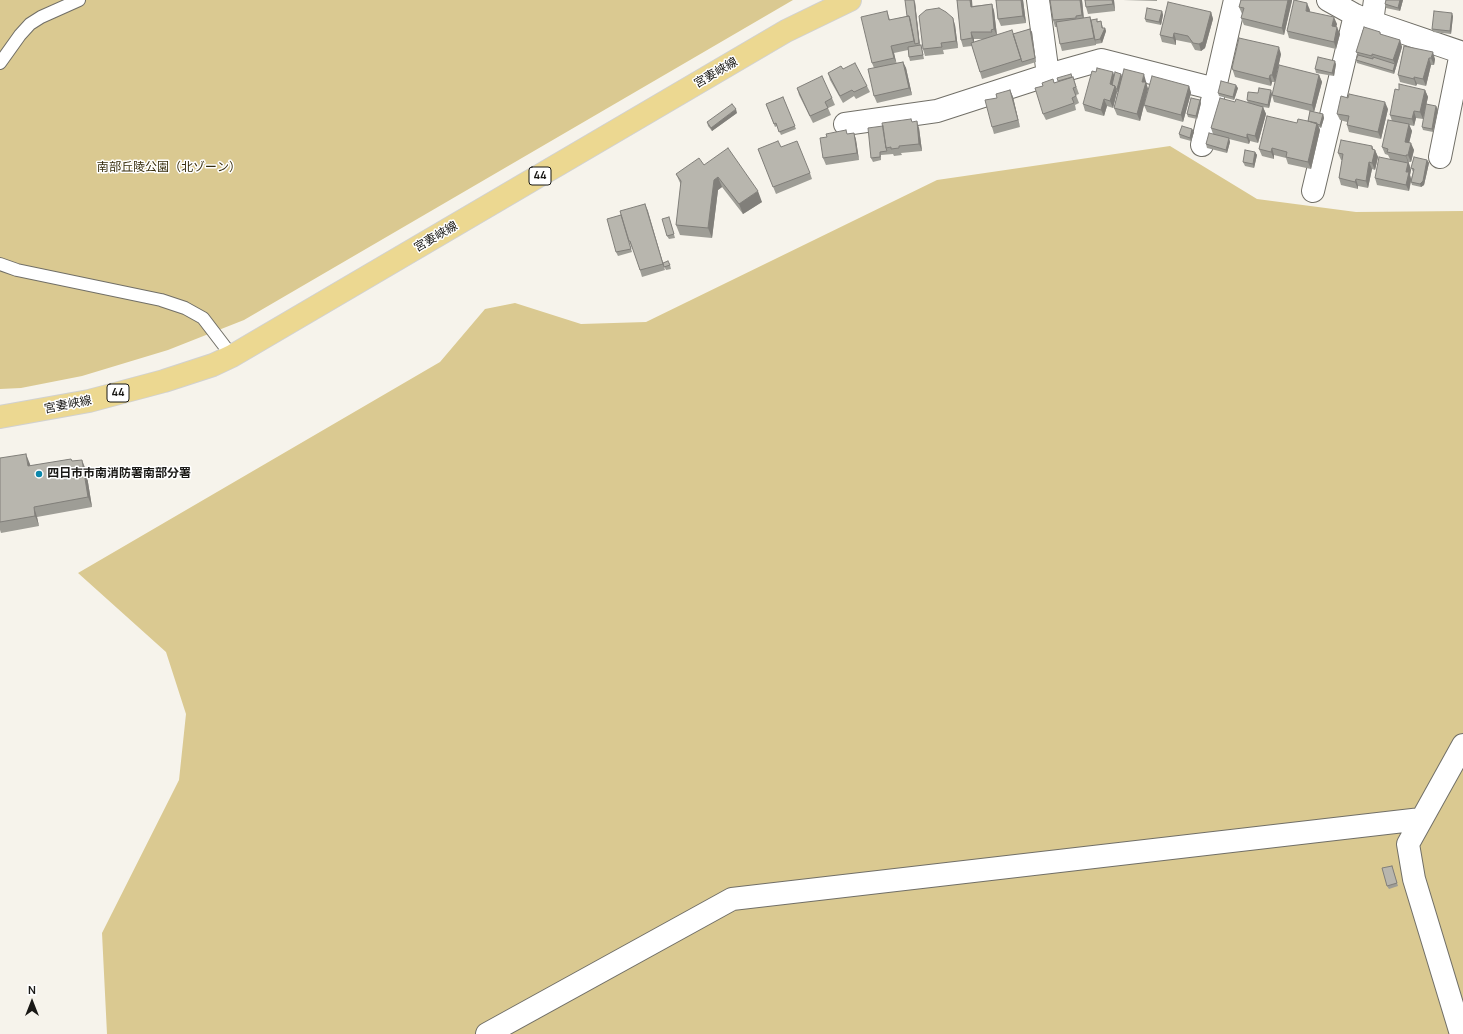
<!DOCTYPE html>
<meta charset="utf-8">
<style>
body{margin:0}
#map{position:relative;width:1463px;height:1034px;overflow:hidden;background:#f6f3eb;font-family:Manrope,sans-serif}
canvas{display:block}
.north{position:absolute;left:12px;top:982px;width:40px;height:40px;-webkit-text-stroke:3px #fff;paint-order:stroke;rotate:0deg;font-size:11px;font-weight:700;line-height:16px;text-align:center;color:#191815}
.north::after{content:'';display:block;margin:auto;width:14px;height:18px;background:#191815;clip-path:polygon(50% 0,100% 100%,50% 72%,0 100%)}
</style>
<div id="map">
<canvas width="1463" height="1034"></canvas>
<div class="north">N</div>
</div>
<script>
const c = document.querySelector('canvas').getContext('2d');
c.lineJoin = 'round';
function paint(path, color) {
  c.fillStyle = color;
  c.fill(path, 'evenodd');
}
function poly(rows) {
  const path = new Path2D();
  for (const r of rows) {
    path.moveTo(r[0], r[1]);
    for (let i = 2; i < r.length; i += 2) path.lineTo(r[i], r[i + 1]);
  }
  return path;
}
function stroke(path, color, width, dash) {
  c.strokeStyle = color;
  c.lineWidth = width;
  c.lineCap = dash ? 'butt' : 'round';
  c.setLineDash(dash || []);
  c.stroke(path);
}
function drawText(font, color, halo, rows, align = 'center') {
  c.font = font + ' Manrope,"Noto Sans JP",sans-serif';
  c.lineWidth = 3;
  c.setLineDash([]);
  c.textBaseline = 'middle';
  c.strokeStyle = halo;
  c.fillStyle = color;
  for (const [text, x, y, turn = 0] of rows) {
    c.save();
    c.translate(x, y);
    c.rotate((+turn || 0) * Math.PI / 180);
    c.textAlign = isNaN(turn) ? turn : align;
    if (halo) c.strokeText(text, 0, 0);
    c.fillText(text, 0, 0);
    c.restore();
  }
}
const green = poly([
 [0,0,793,0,244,320,168,350,82,376,21,388,0,389],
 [1170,146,1257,199,1356,212,1463,211,1463,1034,107,1034,102,933,179,780,186,714,166,652,78,573,440,362,485,309,515,303,581,324,646,322,937,180]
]);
const lane = poly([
 [0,63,20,35,30,24,41,17,79,0],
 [0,264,17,270,161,300,185,308,203,318,232,356]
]);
const street = poly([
 [1038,0,1048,75],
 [1328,0,1355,15,1372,22,1463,53],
 [1372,22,1375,0],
 [845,124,937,111,1048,75,1101,60,1215,89],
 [1202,145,1235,0],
 [1440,157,1461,53],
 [1313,191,1355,15],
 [487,1034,732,899,1421,819],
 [1461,1034,1414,879,1408,844,1463,745]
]);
const primary = poly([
 [0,417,89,401,164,381,213,365,232,356,786,31,850,0]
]);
const wall = poly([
 [957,0,972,0,972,6,992,4,994,11,997,35,1013,34,1030,29,1032,32,1036,62,982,79,972,46,963,47,961,40],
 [974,39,985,39,974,42],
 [996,0,1023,0,1026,23,1001,26,998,19],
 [1050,0,1082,0,1084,18,1090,17,1092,22,1101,21,1103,28,1105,28,1106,31,1102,43,1096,44,1096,43,1096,45,1062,51,1060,44,1057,27,1055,27,1053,20],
 [1085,0,1114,0,1115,11,1088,14,1086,7],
 [1123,0,1157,0,1157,1],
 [1241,0,1292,0,1284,35,1244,25,1241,18,1242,14,1239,7],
 [1403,0,1400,11,1386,8,1385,4],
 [915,2,920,45,921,45,922,49,924,59,910,61,909,57,908,50,894,53,896,63,903,62,906,68,912,95,877,103,874,96,874,68,872,63,887,11,890,20,907,16],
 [1310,10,1310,12,1337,24,1336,26,1340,34,1336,49,1289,38,1287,31],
 [1162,11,1163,15,1161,25,1146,22,1145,19],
 [1211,12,1213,19,1205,48,1201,51,1195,50,1191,43,1176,40,1176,45,1162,42,1160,35],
 [1453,16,1451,34,1433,32,1432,29],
 [955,25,958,48,943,50,944,54,925,56,923,49],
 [1380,32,1381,35,1400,40,1402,47,1394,74,1357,63,1356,60,1358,55,1356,52],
 [1404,46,1435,59,1434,65,1431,65,1426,86,1417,84,1416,86,1400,82,1398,75],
 [1281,54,1275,82,1272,82,1271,86,1235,77,1232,68],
 [1336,64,1334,76,1316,73,1315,69],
 [843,69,867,86,870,92,856,99,854,96,843,103,830,80,828,73],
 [1096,72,1113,72,1114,76,1121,74,1122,77,1146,81,1146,83,1148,89,1140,121,1117,115,1114,108,1118,92,1117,92,1113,108,1107,106,1104,116,1085,111,1083,104],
 [1319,75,1322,82,1314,112,1323,114,1324,118,1321,128,1319,127,1320,130,1311,169,1288,164,1286,158,1274,155,1274,159,1262,156,1259,149,1297,123,1308,121,1310,111,1274,102,1272,95,1269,108,1263,107,1266,114,1258,143,1250,141,1249,144,1229,139,1230,142,1227,153,1207,148,1206,144,1213,134,1211,128,1235,102,1248,103,1247,100,1258,93,1272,94],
 [1073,77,1079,94,1076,95,1079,103,1075,105,1076,110,1046,120,1043,114,1043,86],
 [1189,86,1191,93,1183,122,1147,112,1144,105],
 [797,88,832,98,835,105,828,108,831,115,813,123,799,95],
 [1238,88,1234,100,1219,96,1218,93],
 [1010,90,1013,97,1020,127,994,134,992,127,997,98],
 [1425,90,1428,97,1423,119,1416,118,1414,126,1409,125,1412,131,1409,142,1414,150,1411,162,1409,162,1409,163,1411,170,1410,175,1411,179,1413,172,1411,168,1427,160,1429,163,1424,185,1421,187,1412,185,1411,182,1409,191,1377,185,1375,178,1390,159,1388,155,1385,154,1382,147,1392,121,1390,115],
 [783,97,796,129,781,135,777,126,775,127,766,104],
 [1201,103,1197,119,1188,117,1187,114],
 [1436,106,1438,110,1433,132,1423,130,1422,127],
 [1388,109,1381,139,1349,132,1347,125,1347,122,1340,120,1337,114],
 [737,113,712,131,708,126,707,122],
 [912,122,919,128,922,151,901,153,902,155,894,156,893,154,881,155,881,160,873,162,871,158],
 [1192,129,1194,132,1191,141,1180,138,1179,134],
 [854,133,856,140,859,160,826,165,823,158,827,137],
 [781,147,810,173,812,179,776,194,758,149],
 [1373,150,1375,150,1378,157,1375,170,1372,169,1368,188,1358,186,1358,189,1341,185,1339,178,1342,160,1341,160,1338,153],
 [1255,152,1257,155,1254,168,1245,166,1243,162],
 [704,165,762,202,743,214,722,187,718,190,712,238,680,235,676,225,681,185,676,174],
 [645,204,663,263,670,265,671,269,666,270,663,264,665,270,642,277,633,248,632,248,629,241],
 [621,215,632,252,618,256,616,252],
 [670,220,675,238,669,239,667,236],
 [0,458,30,464,30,466,71,459,72,461,86,470,92,507,37,517,39,526,1,533,0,530],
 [1392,866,1398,886,1389,889,1387,886]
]);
const shadedWall = poly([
 [914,0,915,2,920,47,919,43],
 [970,0,972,0,973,13,971,7],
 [1021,0,1023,0,1026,23,1023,16],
 [1080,0,1082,0,1084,22,1082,15],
 [1112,0,1114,0,1115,11,1113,4],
 [1288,0,1292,0,1292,1,1284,35,1282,28],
 [1400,0,1403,0,1400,11,1398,8],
 [1307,3,1310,10,1308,18,1306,11],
 [992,4,994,11,997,36,994,29],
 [1162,11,1163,15,1161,25,1159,22],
 [1211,12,1213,19,1205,48,1201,51,1199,44],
 [1452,13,1453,16,1451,34,1450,31],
 [1090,17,1092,24,1096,45,1094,38],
 [1334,17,1337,24,1335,32,1332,26],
 [953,18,955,25,958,48,956,41],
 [1101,21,1103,31,1105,28,1106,31,1102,43,1100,39,1102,28],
 [1337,27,1340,34,1336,49,1334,42],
 [1030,29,1032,32,1036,62,1035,58],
 [971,32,974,39,974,45,972,38],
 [1174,33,1176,40,1176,45,1173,38],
 [1400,40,1402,47,1394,74,1393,71,1395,64,1393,60],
 [891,46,894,53,897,65,894,58],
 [1279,47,1281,54,1275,82,1272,75],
 [1433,52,1435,59,1434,65,1431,58],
 [1429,58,1431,65,1426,86,1423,79],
 [1335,61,1336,64,1334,76,1332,73],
 [903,62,906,68,912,95,909,88],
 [1113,72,1115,79,1113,88,1110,84],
 [1121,74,1122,77,1118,92,1117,89],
 [1144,74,1148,89,1140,121,1137,114,1142,82],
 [1270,75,1272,82,1271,86,1269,79],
 [1319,75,1322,82,1314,112,1312,105],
 [1414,77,1417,84,1416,86,1414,79],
 [1236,85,1238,88,1234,100,1233,97],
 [1115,86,1117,92,1113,108,1110,101],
 [1189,86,1191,93,1183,122,1181,115],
 [1010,90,1013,97,1020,127,1018,120],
 [1271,90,1272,94,1269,108,1268,105],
 [1425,90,1428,97,1423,119,1420,112],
 [1104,99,1107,106,1104,116,1101,110],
 [1200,100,1201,103,1197,119,1196,116],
 [1385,102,1388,109,1381,139,1378,132],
 [1436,106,1438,110,1433,132,1432,129],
 [1263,107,1266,114,1258,143,1255,136],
 [736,109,737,113,712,131,711,128],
 [1414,111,1416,118,1414,126,1412,119],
 [1323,114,1324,118,1321,128,1320,125],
 [917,121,919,128,922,151,919,144],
 [1317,123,1320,130,1311,169,1308,162],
 [1409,124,1412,131,1408,148,1405,142],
 [1192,129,1194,132,1191,141,1190,138],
 [854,133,856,140,859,160,857,153],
 [1247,134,1250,141,1249,144,1247,138],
 [1229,138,1230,142,1227,153,1226,150],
 [1411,143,1414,150,1411,162,1408,155],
 [1372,146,1375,153,1375,150,1378,157,1375,170,1372,163],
 [1272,148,1274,155,1274,159,1271,152],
 [1255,152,1257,155,1254,168,1253,164],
 [1406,155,1411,170,1410,175,1411,179,1409,191,1406,185,1406,172,1408,163,1406,156],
 [1427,160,1429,163,1424,185,1421,187,1420,184],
 [1369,162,1372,169,1368,188,1366,181],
 [718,177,722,187,718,190,712,238,708,228,714,180],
 [1356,179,1358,186,1358,189,1355,182],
 [758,191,762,202,743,214,739,204],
 [645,204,648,211,665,270,663,264],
 [26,454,30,464,32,476,28,466],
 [82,460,86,470,92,507,88,497],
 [34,507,37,517,39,526,35,516]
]);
const building = poly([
 [905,0,914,0,919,43,915,44,910,19,909,16,907,16,905,0],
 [957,0,970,0,971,7,992,4,994,29,991,30,992,32,971,32,972,38,961,40,957,0],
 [996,0,1021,0,1023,16,998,19,996,0],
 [1050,0,1080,0,1082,15,1076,16,1076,18,1053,20,1050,0],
 [1085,0,1112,0,1113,4,1086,7,1085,0],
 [1241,0,1288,0,1282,28,1241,18,1244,8,1239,7,1241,0],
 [1294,0,1307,3,1306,11,1334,17,1332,26,1337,27,1334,42,1287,31,1294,0],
 [1386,0,1400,0,1398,8,1385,4,1386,0],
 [1168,2,1211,12,1203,42,1199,44,1193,43,1188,36,1174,33,1173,38,1160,35,1168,2],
 [939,8,946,12,953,18,956,41,941,43,942,47,923,49,919,16,926,10,939,8],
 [1147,8,1162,11,1159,22,1145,19,1147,8],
 [887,11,889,20,909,16,914,41,891,46,894,58,872,63,861,17,887,11],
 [1434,11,1452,13,1450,31,1432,29,1434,11],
 [1090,17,1094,38,1060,44,1056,22,1090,17],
 [1097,19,1097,22,1101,21,1102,28,1105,28,1100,39,1095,40,1091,20,1097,19],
 [1364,27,1380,32,1380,34,1400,40,1393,60,1372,54,1372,56,1356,52,1364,27],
 [1030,29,1035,58,1022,62,1013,34,1030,29],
 [1012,30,1021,59,980,72,971,43,1012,30],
 [1239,38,1279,47,1272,75,1270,75,1269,79,1233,70,1232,68,1239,38],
 [921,45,923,55,909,57,908,47,921,45],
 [1404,46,1433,52,1431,58,1429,58,1423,79,1414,77,1414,79,1398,75,1404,46],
 [1358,55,1373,59,1373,57,1395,64,1393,71,1356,60,1358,55],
 [1318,57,1335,61,1332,73,1315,69,1318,57],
 [903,62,909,88,874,96,868,69,903,62],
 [855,63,867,86,854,92,852,90,840,96,828,73,841,66,843,69,855,63],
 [1279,65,1319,75,1312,105,1272,95,1279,65],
 [1097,68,1113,72,1110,84,1115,86,1110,101,1104,99,1101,110,1083,104,1092,71,1096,72,1097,68],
 [1124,69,1144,74,1142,82,1146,82,1137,114,1114,108,1124,69],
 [1115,72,1121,74,1117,89,1116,89,1115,86,1112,85,1115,72],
 [1071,74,1072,77,1058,81,1057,78,1071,74],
 [822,76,832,98,825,102,828,108,810,116,797,88,822,76],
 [1152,76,1189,86,1181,115,1144,105,1152,76],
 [1073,77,1076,87,1073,88,1076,96,1072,98,1074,103,1043,114,1035,88,1043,86,1042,83,1053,79,1054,83,1073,77],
 [1221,81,1236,85,1233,97,1218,93,1221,81],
 [1399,84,1425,90,1420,112,1414,111,1412,119,1390,115,1395,89,1399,90,1399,84],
 [1259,88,1271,90,1268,105,1247,100,1248,92,1258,93,1259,88],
 [1010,90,1018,120,992,127,985,100,997,98,996,94,1010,90],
 [1349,94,1385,102,1378,132,1347,125,1349,116,1337,114,1341,96,1348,98,1349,94],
 [783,97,795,126,779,132,776,123,774,124,766,104,783,97],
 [1191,98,1200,100,1196,116,1187,114,1191,98],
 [1220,98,1235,102,1236,99,1263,107,1255,136,1247,134,1247,138,1211,128,1220,98],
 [732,104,736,109,711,128,707,122,732,104],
 [1426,104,1436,106,1432,129,1422,127,1426,104],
 [1310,111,1323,114,1320,125,1308,121,1310,111],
 [1267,116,1297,123,1298,119,1317,123,1308,162,1286,157,1287,152,1272,148,1271,152,1259,149,1267,116],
 [911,119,912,122,917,121,919,144,899,146,899,148,891,149,891,147,886,148,882,123,911,119],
 [1388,120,1409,124,1405,142,1411,143,1408,155,1406,155,1406,156,1387,152,1388,149,1382,147,1388,120],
 [883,126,886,148,887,151,880,152,880,157,871,158,868,128,883,126],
 [1182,126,1192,129,1190,138,1179,134,1182,126],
 [846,130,847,134,854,133,857,153,823,158,820,138,827,137,826,134,846,130],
 [1209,133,1229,138,1226,150,1206,144,1209,133],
 [1341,140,1372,146,1372,149,1375,150,1372,163,1369,162,1366,181,1356,179,1355,182,1339,178,1343,154,1338,153,1341,140],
 [778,141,781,147,797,141,810,173,773,187,758,149,778,141],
 [728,148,758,191,739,204,718,177,714,180,708,228,676,225,681,181,676,174,699,158,704,165,728,148],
 [1245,150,1255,152,1253,164,1243,162,1245,150],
 [1379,157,1408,163,1406,172,1409,172,1406,185,1375,178,1379,157],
 [1414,157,1427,160,1423,181,1420,184,1411,182,1414,169,1411,168,1414,157],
 [645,204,663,264,640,270,630,241,629,241,620,211,645,204],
 [621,215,631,249,616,252,607,219,621,215],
 [669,217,674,234,667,236,662,219,669,217],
 [668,261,670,265,664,267,663,263,668,261],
 [26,454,28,466,71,459,72,461,82,460,88,497,34,507,35,516,0,522,0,458,26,454],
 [1392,866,1397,883,1387,886,1382,868,1392,866]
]);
const markers = [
 [39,474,4,"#0b87ab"]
];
const shields = [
 [540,176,22],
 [118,393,22]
];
const shieldNames = [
 ["44",540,176],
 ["44",118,393]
];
const streetNames = [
 ["宮妻峡線",716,73,-30],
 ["宮妻峡線",436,237,-30],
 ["宮妻峡線",68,405,-11]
];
const parkNames = [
 ["南部丘陵公園（北ゾーン）",169,168]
];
const poiNames = [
 ["四日市市南消防署南部分署",47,474]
];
paint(green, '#dac991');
stroke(lane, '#716f67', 14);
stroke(street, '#716f67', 24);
stroke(primary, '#d1d1d0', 24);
stroke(lane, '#fff', 12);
stroke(street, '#fff', 22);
stroke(primary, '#ecd891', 22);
paint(wall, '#9e9d96');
paint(shadedWall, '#817f7a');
paint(building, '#b8b6ae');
stroke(building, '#817f7a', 1);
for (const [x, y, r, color] of markers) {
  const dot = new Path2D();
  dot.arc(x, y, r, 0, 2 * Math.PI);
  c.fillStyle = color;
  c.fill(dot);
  stroke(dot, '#fff', 1.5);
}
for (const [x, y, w] of shields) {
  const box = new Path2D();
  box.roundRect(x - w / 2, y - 9, w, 18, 3);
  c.fillStyle = '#fff';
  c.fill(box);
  stroke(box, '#191815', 1);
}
drawText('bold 11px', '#191815', null, shieldNames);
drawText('12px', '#191815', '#fff', streetNames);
drawText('12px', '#362c0b', '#fff', parkNames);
drawText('bold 12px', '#191815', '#fff', poiNames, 'left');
</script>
